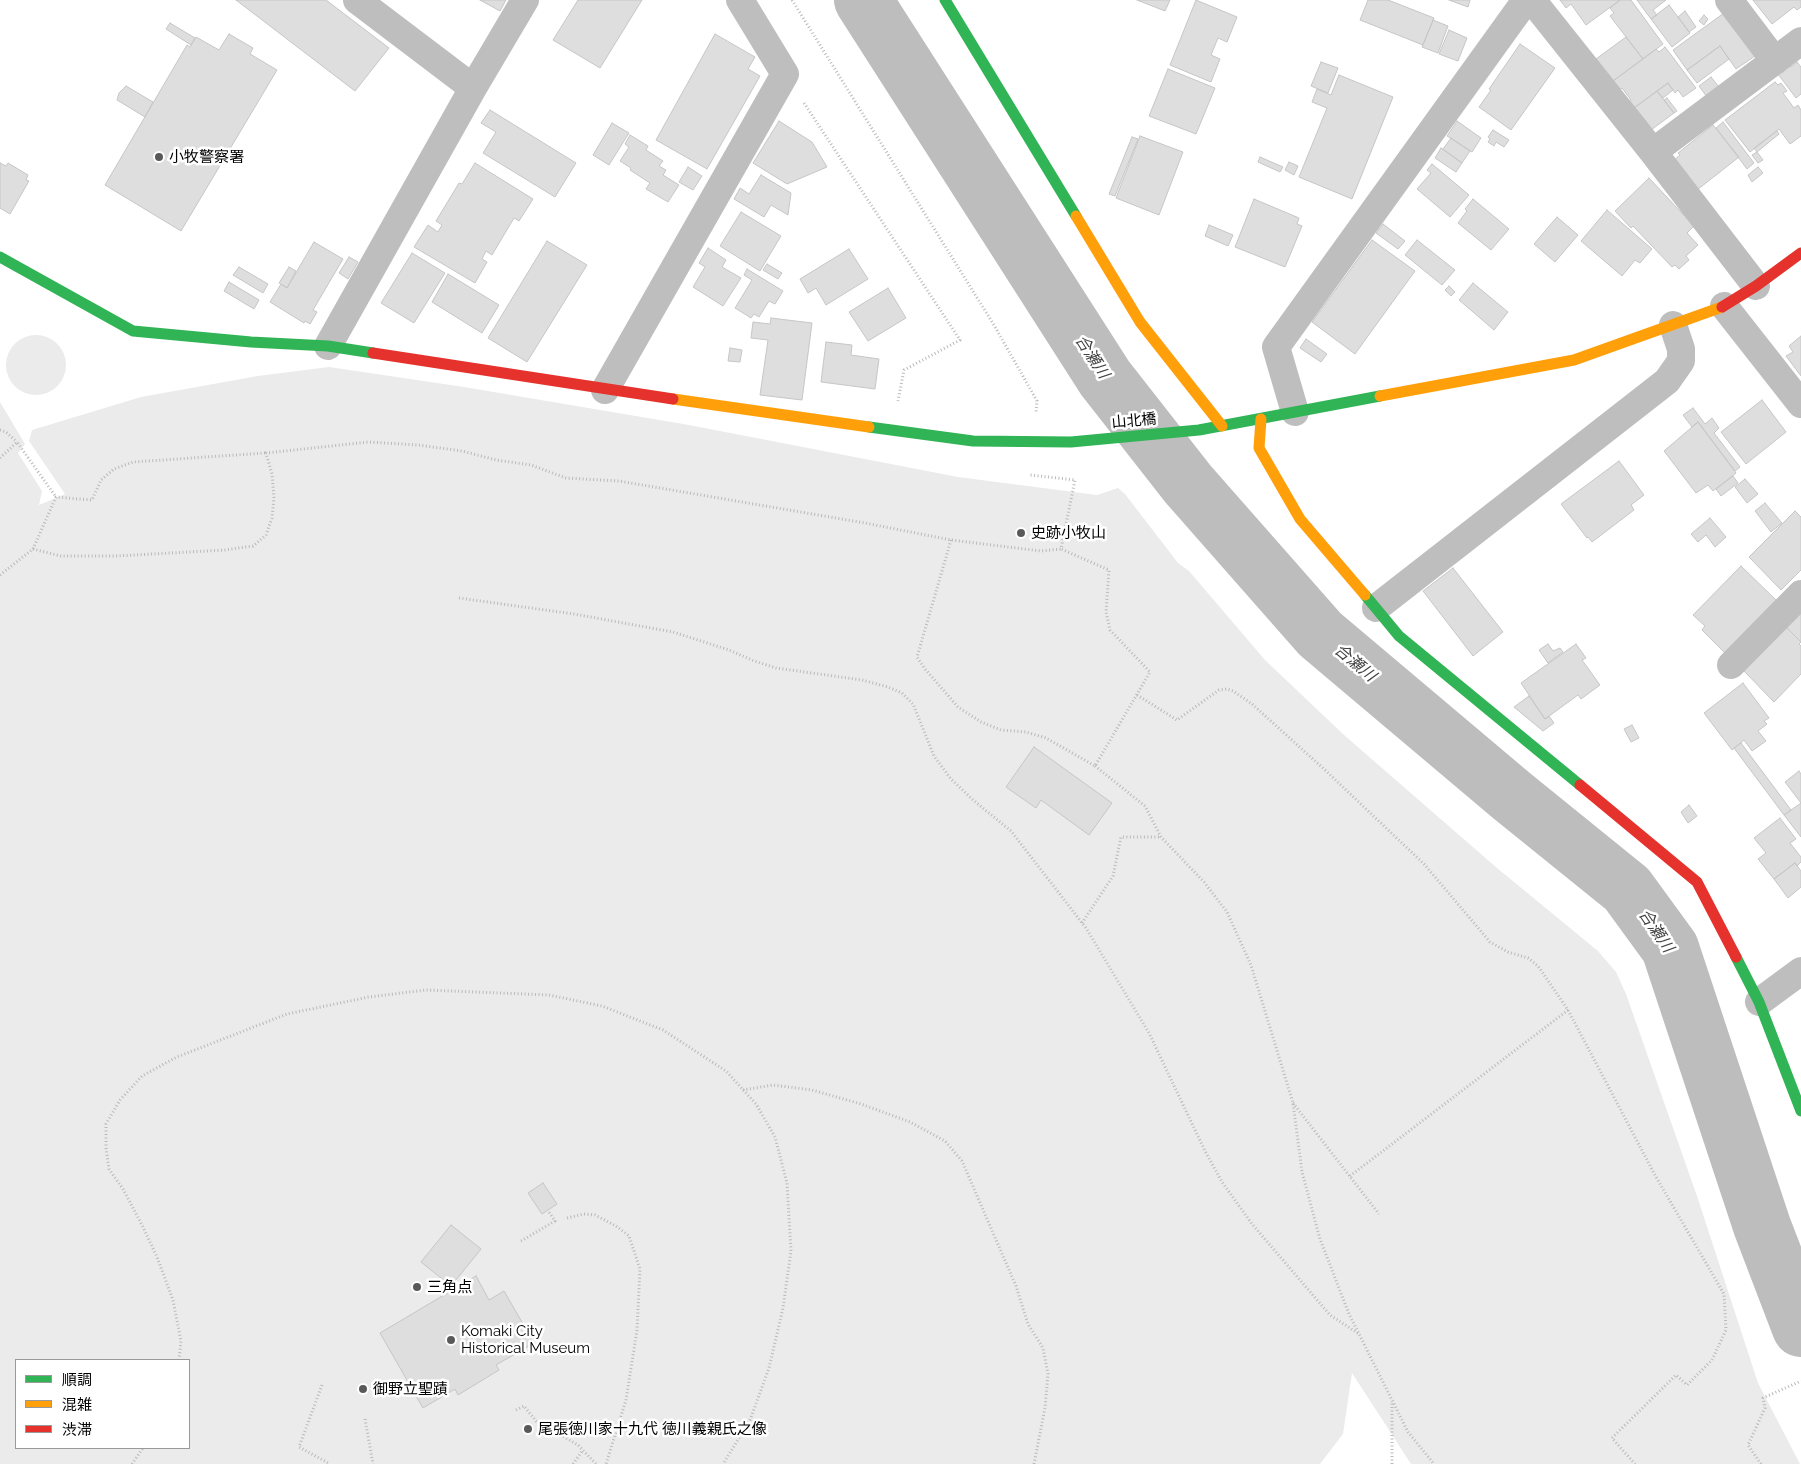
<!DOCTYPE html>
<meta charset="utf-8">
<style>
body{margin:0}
#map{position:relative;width:1801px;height:1464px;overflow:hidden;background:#fff;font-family:Raleway,"Noto Sans JP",sans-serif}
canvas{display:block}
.legend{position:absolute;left:15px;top:1359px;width:175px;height:90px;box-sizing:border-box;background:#fff;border:1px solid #999;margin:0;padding:6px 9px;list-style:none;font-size:15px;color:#000}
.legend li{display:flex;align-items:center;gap:10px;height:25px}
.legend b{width:25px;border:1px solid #999}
</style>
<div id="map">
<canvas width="1801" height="1464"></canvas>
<ul class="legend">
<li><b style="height:6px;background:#30b455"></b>順調</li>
<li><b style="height:6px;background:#ff9f0a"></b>混雑</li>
<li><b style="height:6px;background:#e5322d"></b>渋滞</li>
</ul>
</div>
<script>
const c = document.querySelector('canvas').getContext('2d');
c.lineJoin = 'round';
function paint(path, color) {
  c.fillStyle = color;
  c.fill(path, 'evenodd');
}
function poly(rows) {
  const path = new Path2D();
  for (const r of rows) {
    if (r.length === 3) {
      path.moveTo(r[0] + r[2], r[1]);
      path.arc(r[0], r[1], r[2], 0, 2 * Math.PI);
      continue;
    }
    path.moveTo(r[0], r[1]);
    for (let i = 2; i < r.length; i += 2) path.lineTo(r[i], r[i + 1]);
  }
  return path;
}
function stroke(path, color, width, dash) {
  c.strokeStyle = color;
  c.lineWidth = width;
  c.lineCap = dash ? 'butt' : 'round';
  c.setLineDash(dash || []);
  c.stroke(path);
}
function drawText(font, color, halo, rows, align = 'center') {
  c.font = font + ' Raleway,"Noto Sans JP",sans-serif';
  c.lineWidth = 5;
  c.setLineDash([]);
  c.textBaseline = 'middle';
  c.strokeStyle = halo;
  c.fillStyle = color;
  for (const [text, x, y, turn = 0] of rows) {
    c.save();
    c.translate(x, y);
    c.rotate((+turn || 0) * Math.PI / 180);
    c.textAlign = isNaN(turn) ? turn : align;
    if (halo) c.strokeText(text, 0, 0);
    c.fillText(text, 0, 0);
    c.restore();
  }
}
const green = poly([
 [36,365,30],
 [329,367,464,387,689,425,958,477,1097,495,1118,488,1125,494,1178,563,1189,571,1265,660,1344,735,1497,868,1598,951,1616,972,1626,994,1698,1199,1758,1383,1800,1464,1411,1464,1352,1373,1343,1434,1320,1464,0,1464,0,402,25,444,18,453,42,491,39,505,65,494,29,441,32,430,141,397,258,376],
 [16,1360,189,1360,189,1448,16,1448]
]);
const river = poly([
 [863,0,1105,378,1188,484,1320,634,1512,796,1627,889,1670,948,1762,1226,1801,1328]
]);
const building = poly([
 [236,0,326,0,389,48,355,91,236,0],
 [480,0,506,0,500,11,480,0],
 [578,0,642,0,600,68,553,40,578,0],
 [1137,0,1170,0,1165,11,1137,0],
 [1196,0,1237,17,1227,42,1218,38,1211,55,1220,59,1211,82,1170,65,1196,0],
 [1368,0,1388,0,1434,18,1423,45,1360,20,1368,0],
 [1449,0,1470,0,1468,7,1449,0],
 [1560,0,1620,0,1586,25,1571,4,1566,8,1560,0],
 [1620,0,1631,0,1663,44,1643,59,1610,16,1614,13,1610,8,1620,0],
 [1637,0,1666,0,1653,10,1657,15,1651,19,1637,0],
 [1753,0,1801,0,1801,7,1797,10,1794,7,1772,24,1753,0],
 [1669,5,1690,33,1672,47,1651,19,1669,5],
 [1685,11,1696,27,1689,32,1678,17,1685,11],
 [1724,13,1755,56,1736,69,1720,46,1687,70,1673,50,1724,13],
 [1704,15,1708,19,1704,25,1699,21,1704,15],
 [1433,20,1448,26,1438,53,1422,47,1433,20],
 [170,23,195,38,191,45,166,29,170,23],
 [1449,30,1467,38,1458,61,1439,54,1449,30],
 [229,34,253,48,250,54,277,70,181,231,105,185,187,45,190,47,196,37,219,50,229,34],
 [715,34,755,57,748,69,760,76,707,169,656,140,715,34],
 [1626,37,1643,59,1613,81,1596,59,1626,37],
 [1520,44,1555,68,1511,130,1479,107,1491,90,1489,89,1520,44],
 [1720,46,1729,59,1697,83,1687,70,1720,46],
 [1665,47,1696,88,1683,97,1678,90,1675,93,1668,83,1634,108,1629,101,1631,100,1622,88,1618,91,1613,81,1656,49,1659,52,1665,47],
 [1321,62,1338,68,1328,93,1311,86,1321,62],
 [1797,62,1801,67,1801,94,1796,98,1778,74,1790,65,1791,67,1797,62],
 [1168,69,1215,88,1196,134,1149,116,1168,69],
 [1339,75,1393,97,1352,199,1299,177,1327,108,1312,102,1317,89,1331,95,1339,75],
 [1711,77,1719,87,1707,97,1699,86,1711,77],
 [1775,82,1778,85,1781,83,1787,91,1783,93,1794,108,1798,105,1801,110,1801,136,1790,144,1779,129,1750,152,1725,120,1775,82],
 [1668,83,1673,90,1663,98,1657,91,1668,83],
 [126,86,153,102,145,117,117,100,119,93,126,86],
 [1657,91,1674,113,1651,130,1634,108,1657,91],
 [1667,98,1677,111,1674,113,1664,100,1667,98],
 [490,110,576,163,555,197,483,153,496,132,481,123,490,110],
 [779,121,812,142,827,167,787,184,753,163,779,121],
 [1457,121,1481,138,1472,152,1447,136,1457,121],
 [1723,122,1754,163,1747,169,1716,128,1723,122],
 [612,123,629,133,609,165,593,155,612,123],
 [1713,125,1739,157,1697,190,1674,160,1680,155,1678,153,1713,125],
 [1493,130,1509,140,1504,147,1496,142,1494,146,1488,142,1490,139,1488,137,1493,130],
 [1777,131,1779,134,1757,152,1754,148,1777,131],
 [630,135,648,146,646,150,663,161,659,166,666,170,663,175,679,185,668,202,646,189,650,183,630,170,631,168,620,161,629,147,625,144,630,135],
 [1140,136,1183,152,1159,215,1116,198,1140,136],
 [1132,137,1138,139,1115,196,1109,194,1132,137],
 [1451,138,1470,151,1462,163,1443,149,1451,138],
 [1441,148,1462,163,1456,172,1435,158,1441,148],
 [1757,152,1763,160,1758,163,1752,155,1757,152],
 [1260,157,1283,167,1280,172,1258,162,1260,157],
 [1289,162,1298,166,1294,175,1285,170,1289,162],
 [0,163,6,166,8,163,28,175,26,180,29,181,10,214,0,208,0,163],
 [475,163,533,199,519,221,514,218,492,255,486,251,482,259,487,262,475,283,414,247,428,225,438,232,442,225,436,221,459,183,462,184,475,163],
 [1432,164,1469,195,1450,217,1417,189,1431,173,1427,170,1432,164],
 [688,167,702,176,693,190,679,182,688,167],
 [1758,167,1763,173,1752,182,1748,175,1758,167],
 [761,175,791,193,788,215,771,205,764,217,734,199,740,188,749,194,761,175],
 [1649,178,1694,226,1687,233,1698,245,1686,256,1689,260,1679,269,1675,265,1672,267,1633,226,1631,228,1615,211,1649,178],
 [1254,199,1299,218,1297,224,1302,226,1285,267,1235,247,1254,199],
 [1473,199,1509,229,1491,250,1458,223,1467,211,1465,209,1473,199],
 [1607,210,1652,249,1640,263,1635,260,1622,276,1581,241,1607,210],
 [741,212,781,236,760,271,720,246,741,212],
 [1557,217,1578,235,1555,262,1534,244,1557,217],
 [1383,224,1405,241,1398,249,1376,233,1383,224],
 [1209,225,1233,235,1228,246,1205,236,1209,225],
 [1372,240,1415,271,1355,354,1312,322,1372,240],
 [1417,240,1455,270,1442,285,1405,255,1417,240],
 [547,241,587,265,527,362,488,338,547,241],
 [314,242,343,259,313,310,317,312,310,324,305,321,304,323,270,302,281,284,287,288,314,242],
 [708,248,726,260,722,267,741,278,723,306,693,287,705,267,699,263,708,248],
 [849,249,868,279,826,305,816,288,808,293,800,279,849,249],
 [412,253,445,273,414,323,381,303,412,253],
 [349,257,358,262,348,279,339,273,349,257],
 [767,264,782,273,778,279,763,270,767,264],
 [239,267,268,284,263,293,233,275,239,267],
 [289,267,296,271,287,288,279,283,289,267],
 [747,269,783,291,775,304,769,301,759,317,754,314,751,318,735,308,752,280,744,275,747,269],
 [448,274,499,305,482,333,432,302,448,274],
 [229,282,259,300,254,309,224,291,229,282],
 [1473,283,1508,312,1494,330,1459,300,1473,283],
 [1449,286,1455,292,1451,296,1445,290,1449,286],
 [888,288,906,318,868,341,849,312,888,288],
 [771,318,812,323,802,400,760,395,768,340,751,338,753,322,770,324,771,318],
 [1801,336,1801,376,1786,356,1793,352,1789,346,1801,336],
 [1306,339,1327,354,1321,362,1300,348,1306,339],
 [826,342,852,345,851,355,879,359,875,389,821,382,826,342],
 [730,348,742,350,740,362,728,361,730,348],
 [1762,400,1786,432,1746,464,1721,432,1762,400],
 [1693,408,1705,424,1712,418,1719,428,1714,433,1740,467,1735,471,1698,422,1692,427,1683,415,1693,408],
 [1698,422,1736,473,1713,491,1708,485,1696,493,1664,451,1698,422],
 [1619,461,1644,495,1631,505,1634,510,1592,542,1588,537,1587,538,1561,504,1619,461],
 [1733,476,1738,483,1721,496,1716,489,1733,476],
 [1745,479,1758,494,1747,503,1735,487,1745,479],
 [1765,503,1782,523,1771,532,1755,511,1765,503],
 [1795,511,1801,517,1801,570,1781,590,1749,557,1795,511],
 [1710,518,1726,537,1715,547,1706,535,1698,542,1691,534,1710,518],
 [1741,566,1776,600,1725,653,1702,630,1705,626,1693,615,1741,566],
 [1453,568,1503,632,1473,656,1423,591,1453,568],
 [1801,607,1801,642,1786,627,1801,607],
 [1786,627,1801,642,1799,644,1801,646,1801,674,1774,702,1743,670,1786,627],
 [1548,644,1553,651,1560,648,1563,652,1548,663,1539,650,1548,644],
 [1576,644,1586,658,1582,660,1600,685,1581,699,1578,695,1545,719,1521,683,1576,644],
 [1743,683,1769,718,1764,721,1767,724,1758,731,1766,741,1752,751,1744,740,1732,750,1704,713,1743,683],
 [1529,696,1545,719,1549,716,1554,723,1543,731,1514,707,1529,696],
 [1632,725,1639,738,1631,742,1624,729,1632,725],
 [1741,743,1791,810,1784,815,1734,748,1741,743],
 [1034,747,1112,803,1089,835,1041,800,1036,808,1006,787,1034,747],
 [1799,771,1801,774,1801,837,1784,815,1801,803,1785,782,1799,771],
 [1689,805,1697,816,1688,823,1681,812,1689,805],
 [1780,818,1796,839,1790,843,1801,857,1801,862,1797,866,1795,863,1774,879,1758,859,1766,853,1754,838,1780,818],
 [1795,863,1801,871,1801,887,1788,898,1774,879,1795,863],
 [543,1183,557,1204,542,1214,528,1193,543,1183],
 [451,1225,481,1249,451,1286,421,1262,451,1225],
 [476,1276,489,1300,504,1291,534,1343,496,1365,499,1370,458,1395,455,1389,423,1408,380,1333,476,1276]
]);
const path = poly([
 [792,0,994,325,1037,401,1036,412],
 [804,103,960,340,904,370,898,401],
 [0,430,6,432,17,442],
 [0,458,17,442,56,497],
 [951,540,917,657,925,669,958,707,981,722,1001,730,1026,732,1046,738,1095,766,1150,672,1110,630,1106,612,1109,570,1061,549],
 [33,549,56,497,92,500,101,480,114,469,133,462,265,453],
 [0,575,33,549,61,556,116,556,225,550,253,546,266,535,272,518,274,498,272,474,266,453,368,442,418,445,462,451,496,460,531,465,566,478,619,481,865,523,951,540,1041,551,1061,549,1075,480,1030,475],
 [459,598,574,614,673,632,729,650,754,661,776,668,862,680,888,687,902,693,913,704,934,756,951,779,973,800,1011,831,1086,928,1149,1033,1205,1151,1222,1182,1252,1224,1330,1315,1359,1334],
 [1137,695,1177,720,1219,690,1227,689,1233,691,1252,704,1325,770,1424,864,1490,942,1508,952,1528,958,1538,966,1568,1010,1656,1177,1724,1294,1726,1330,1712,1360,1687,1385,1676,1375,1612,1438,1635,1464],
 [1095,766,1145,806,1161,837,1204,882,1227,912,1251,965,1293,1103,1302,1172,1320,1239,1349,1314,1408,1432,1434,1464],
 [1082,923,1113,876,1121,837,1161,837],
 [743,1090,773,1085,812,1090,861,1104,910,1122,945,1141,962,1161,1016,1286,1028,1324,1043,1348,1048,1374,1045,1408,1034,1464],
 [1293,1103,1379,1214],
 [1350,1176,1568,1010],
 [567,1218,584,1214,595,1215,616,1226,629,1236,640,1269,637,1330,626,1400,606,1464],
 [521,1241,555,1221,549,1212],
 [179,1360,181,1341,173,1300,157,1257,142,1225,123,1189,109,1169,106,1148,106,1124,120,1100,142,1076,177,1057,287,1014,369,997,426,990,549,995,602,1006,663,1030,726,1071,756,1104,775,1137,787,1183,791,1251,783,1308,769,1368,750,1420,723,1464],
 [322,1385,299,1447,330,1464],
 [516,1410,524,1406,536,1421,578,1445,596,1464],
 [365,1419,373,1464],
 [132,1464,143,1448],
 [573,1464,583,1450],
 [1392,1464,1392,1402],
 [1761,1464,1748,1445,1765,1408,1763,1398,1801,1381]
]);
const street = poly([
 [357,0,473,88],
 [1532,0,1653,152,1756,286],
 [1729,0,1775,61],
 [1653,152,1801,41],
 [1724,306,1801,404],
 [328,346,473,88,525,0],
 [605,390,785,74,740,0],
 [1295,412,1276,347,1526,0],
 [1376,608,1667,381,1681,361,1681,349,1673,325],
 [1731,665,1801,594],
 [1759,1002,1801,971]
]);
const fast = poly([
 [945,0,1076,216],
 [0,257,133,331,251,342,328,346,373,353],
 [869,427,973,441,1071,442,1199,430,1380,396],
 [1365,595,1399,636,1580,785],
 [1736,957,1759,1002,1801,1111]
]);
const slow = poly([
 [1076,216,1140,322,1222,426],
 [1380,396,1574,360,1722,307],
 [673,399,869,427],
 [1261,419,1259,448,1300,519,1365,595]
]);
const jam = poly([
 [1722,307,1756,286,1801,253],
 [373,353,673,399],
 [1580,785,1697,882,1736,957]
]);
const markers = [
 [159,157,5,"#595959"],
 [1021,533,5,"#595959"],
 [417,1287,5,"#595959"],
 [451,1340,5,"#595959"],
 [363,1389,5,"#595959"],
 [528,1429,5,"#595959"]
];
const poiNames = [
 ["小牧警察署",169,157],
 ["史跡小牧山",1031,533],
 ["三角点",427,1287],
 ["Komaki City",461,1331],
 ["Historical Museum",461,1348],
 ["御野立聖蹟",373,1389],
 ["尾張徳川家十九代 徳川義親氏之像",538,1429]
];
const streetNames = [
 ["山北橋",1134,421,-5]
];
const waterNames = [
 ["合瀬川",1092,357,57],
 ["合瀬川",1355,663,40],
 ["合瀬川",1656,931,56]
];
paint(green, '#ebebeb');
stroke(river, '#bdbdbd', 58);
paint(building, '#dedede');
stroke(building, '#c6c6c6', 1);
stroke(path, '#b9b9b9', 3, [1, 2.5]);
stroke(street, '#bebebe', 28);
stroke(fast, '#30b455', 11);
stroke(slow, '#ff9f0a', 11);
stroke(jam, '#e5322d', 11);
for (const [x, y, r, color] of markers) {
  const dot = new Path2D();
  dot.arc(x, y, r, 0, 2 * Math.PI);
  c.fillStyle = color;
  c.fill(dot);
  stroke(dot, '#fff', 2);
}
drawText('15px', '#000', '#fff', poiNames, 'left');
drawText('15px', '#000', '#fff', streetNames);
drawText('italic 16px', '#424242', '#fff', waterNames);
</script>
